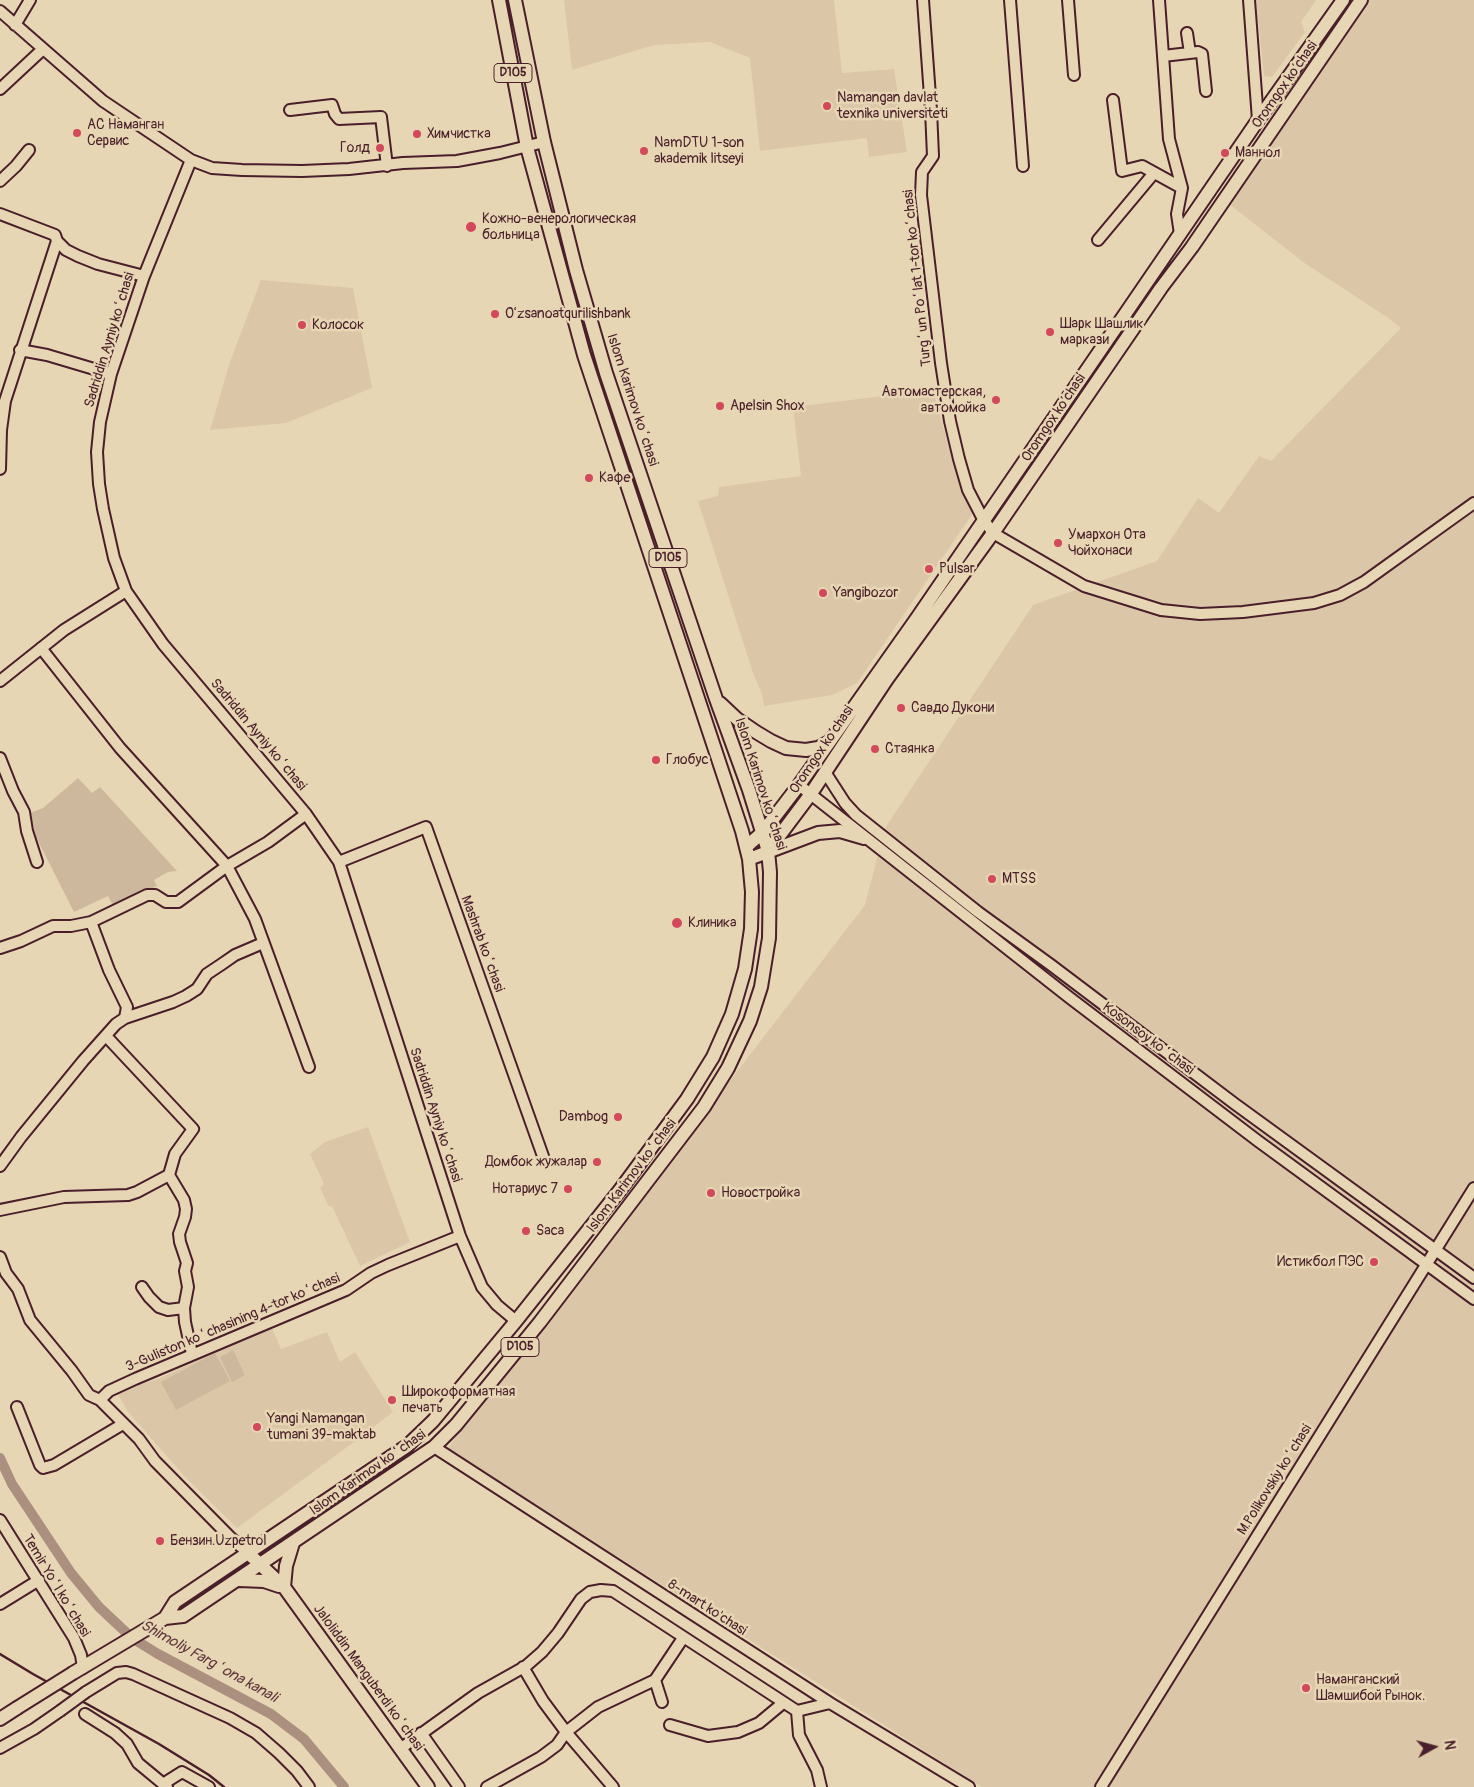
<!DOCTYPE html>
<meta charset="utf-8">
<style>
body{margin:0}
#map{position:relative;width:1474px;height:1787px;overflow:hidden;background:#e7d6b3;font-family:Pangolin,sans-serif}
canvas{display:block}
.north{position:absolute;left:1409px;top:1722px;width:50px;height:50px;-webkit-text-stroke:4px #e7d6b3;paint-order:stroke;rotate:83deg;font-size:14px;font-weight:700;line-height:20px;text-align:center;color:#4a1f2b}
.north::after{content:'';display:block;margin:auto;width:18px;height:22px;background:#4a1f2b;clip-path:polygon(50% 0,100% 100%,50% 72%,0 100%)}
</style>
<div id="map">
<canvas width="1474" height="1787"></canvas>
<div class="north">N</div>
</div>
<script>
const c = document.querySelector('canvas').getContext('2d');
c.lineJoin = 'round';
function paint(path, color) {
  c.fillStyle = color;
  c.fill(path, 'evenodd');
}
function poly(rows) {
  const path = new Path2D();
  for (const r of rows) {
    path.moveTo(r[0], r[1]);
    for (let i = 2; i < r.length; i += 2) path.lineTo(r[i], r[i + 1]);
  }
  return path;
}
function stroke(path, color, width, dash) {
  c.strokeStyle = color;
  c.lineWidth = width;
  c.lineCap = dash ? 'butt' : 'round';
  c.setLineDash(dash || []);
  c.stroke(path);
}
function drawText(font, color, halo, rows, align = 'center') {
  c.font = font + ' Pangolin,sans-serif';
  c.lineWidth = 5;
  c.setLineDash([]);
  c.textBaseline = 'middle';
  c.strokeStyle = halo;
  c.fillStyle = color;
  for (const [text, x, y, turn = 0] of rows) {
    c.save();
    c.translate(x, y);
    c.rotate((+turn || 0) * Math.PI / 180);
    c.textAlign = isNaN(turn) ? turn : align;
    if (halo) c.strokeText(text, 0, 0);
    c.fillText(text, 0, 0);
    c.restore();
  }
}
const built = poly([
 [564,0,834,0,842,73,894,69,907,152,869,157,867,138,760,151,750,58,710,42,654,45,572,70],
 [1256,0,1316,0,1301,22,1305,32,1272,77,1264,76],
 [1367,0,1474,0,1474,1787,982,1787,447,1449,865,905,885,828,1033,605,1157,561,1198,498,1219,513,1259,456,1271,461,1401,328,1390,319,1303,262,1229,204],
 [261,280,353,288,372,388,286,423,210,430,230,362],
 [933,390,949,448,973,513,857,683,832,695,764,706,762,694,753,673,698,501,718,496,719,487,801,476,793,407],
 [368,1127,410,1242,360,1266,332,1206,329,1207,320,1188,324,1184,310,1154,325,1142],
 [271,1326,281,1349,327,1332,340,1362,355,1352,393,1412,354,1442,237,1528,187,1479,128,1412,116,1391,158,1379,230,1344]
]);
const green = poly([
 [78,778,92,793,100,787,177,871,168,872,154,880,157,886,114,907,108,896,74,912,36,837,30,813,43,808],
 [233,1350,245,1375,232,1382,220,1357],
 [215,1353,230,1381,176,1410,161,1382]
]);
const canal = poly([
 [0,1458,12,1484,71,1573,99,1607,132,1638,158,1654,271,1714,304,1739,344,1787]
]);
const minor = poly([
 [923,0,931,110,933,156,922,172,921,195,941,363,950,421,959,459,968,490,983,519,993,533,1084,586,1161,610,1200,614,1243,612,1314,603,1340,595,1364,582,1474,503],
 [1010,0,1023,166],
 [1068,0,1074,75],
 [1159,0,1169,139,1182,188,1177,214,1180,234],
 [1249,0,1258,120],
 [0,11,103,101,191,160,212,168,242,170,302,171,349,169,403,163,457,161,500,153,544,142],
 [15,25,30,0],
 [1187,33,1190,53],
 [1163,56,1198,52,1202,54,1206,91],
 [0,89,43,49],
 [1113,100,1122,171,1142,166,1182,188],
 [290,110,332,105,335,114,339,119,381,117,387,166],
 [191,160,144,276,111,374,100,422,97,452,99,484,103,509,114,558,126,591,163,644,306,814,339,862,460,1236,482,1287,497,1305,516,1321],
 [0,181,16,166,29,150],
 [0,214,55,235,57,241,66,250,78,256,98,264,144,276],
 [1098,240,1154,173],
 [20,350,47,355,111,374],
 [0,469,1,430,5,401,57,241],
 [41,648,120,748,227,866,268,842,306,814],
 [0,681,64,630,126,591],
 [0,758,13,791,24,812,27,831,37,862],
 [825,772,845,803,856,815,978,912,1051,965,1235,1104,1474,1278],
 [799,785,1070,998,1258,1141,1474,1299],
 [339,862,426,827,544,1159],
 [91,922,109,970,127,1007,125,1018],
 [0,948,21,941,53,926,71,926,91,922,147,895,155,895,166,902,178,902,227,866,255,919,309,1067],
 [0,1166,21,1137,83,1061,116,1024,125,1018,173,1002,186,996,197,989,207,974,222,964,235,955,263,943],
 [169,1175,184,1200,186,1209,185,1217,179,1234,180,1242,187,1263,185,1271,188,1287,184,1308,185,1322,192,1354],
 [0,1210,64,1197,128,1195,137,1192,169,1175,175,1154,193,1129,106,1036],
 [0,1257,6,1273,18,1289,30,1320,72,1371,89,1395,100,1400,139,1439,155,1461,230,1537,247,1552],
 [142,1287,149,1297,159,1307,168,1310,184,1308],
 [100,1400,109,1391,135,1379,346,1290,371,1273,388,1265,460,1236],
 [17,1407,40,1465,43,1468,54,1465,123,1424],
 [434,1447,830,1703,969,1787],
 [0,1520,74,1638,81,1655,83,1668],
 [0,1604,39,1580],
 [523,1667,543,1701,566,1732,613,1787],
 [655,1680,662,1702],
 [86,1692,117,1673,126,1672,133,1674,230,1718,256,1733,279,1753,297,1771,309,1787],
 [797,1711,799,1735,817,1770,821,1787],
 [85,1714,115,1733,127,1744,138,1763,167,1787],
 [670,1725,708,1736,738,1732,759,1723,783,1703],
 [421,1733,459,1787],
 [0,1748,34,1729,60,1711],
 [400,1749,478,1693,526,1666,542,1652,558,1633,581,1599,590,1592,601,1590,613,1591,797,1711,830,1703],
 [163,1784,182,1772,209,1787],
 [487,1787,541,1757,557,1745,566,1732,598,1707,655,1680,683,1638],
 [1101,1787,1474,1188]
]);
const major = poly([
 [720,703,737,719,756,732,771,741,786,748,806,750,818,748,829,742],
 [746,847,763,832,799,785,917,618,1258,120,1343,0],
 [768,851,810,795,887,679,993,533,1161,288,1192,247,1361,0],
 [749,859,818,833,840,831,864,838],
 [247,1552,284,1587,428,1787],
 [239,1580,264,1581,279,1586],
 [284,1587,286,1566,293,1543],
 [165,1618,175,1602,407,1446,433,1421,516,1321,620,1190,687,1099,713,1057,732,1014,745,969,751,929,752,892,749,859,742,831,584,355,527,147,499,0],
 [73,1673,165,1618,183,1616,434,1447,456,1425,540,1322,704,1107,728,1068,750,1021,761,987,769,938,770,872,768,851,749,790,716,699,606,373,576,270,544,142,515,0],
 [0,1719,17,1708]
]);
const rail = poly([
 [0,1654,33,1674,159,1744,209,1775,224,1787]
]);
const minorBridge = poly([
 [60,1711,86,1692]
]);
const majorBridge = poly([
 [17,1708,73,1673]
]);
const markers = [
 [827,106,5,"#d1495b"],
 [77,133,5,"#d1495b"],
 [417,134,5,"#d1495b"],
 [380,148,5,"#d1495b"],
 [644,151,5,"#d1495b"],
 [1225,153,5,"#d1495b"],
 [471,227,6,"#d1495b"],
 [495,314,5,"#d1495b"],
 [302,325,5,"#d1495b"],
 [1050,332,5,"#d1495b"],
 [996,400,5,"#d1495b"],
 [720,406,5,"#d1495b"],
 [589,478,5,"#d1495b"],
 [1058,543,5,"#d1495b"],
 [929,569,5,"#d1495b"],
 [823,593,5,"#d1495b"],
 [901,708,5,"#d1495b"],
 [875,749,5,"#d1495b"],
 [656,760,5,"#d1495b"],
 [992,879,5,"#d1495b"],
 [677,923,6,"#d1495b"],
 [618,1117,5,"#d1495b"],
 [597,1162,5,"#d1495b"],
 [568,1189,5,"#d1495b"],
 [711,1193,5,"#d1495b"],
 [526,1231,5,"#d1495b"],
 [1374,1262,5,"#d1495b"],
 [392,1400,5,"#d1495b"],
 [257,1427,5,"#d1495b"],
 [160,1541,5,"#d1495b"],
 [1306,1688,5,"#d1495b"]
];
const shields = [
 [513,73,38],
 [668,558,38],
 [520,1347,38]
];
const shieldNames = [
 ["D105",513,73],
 ["D105",668,558],
 ["D105",520,1347]
];
const streetNames = [
 ["Oromgox ko‘chasi",1285,85,-55],
 ["Turgʻun Poʻlat 1-tor koʻchasi",918,278,-96],
 ["Sadriddin Ayniy koʻchasi",110,340,-73],
 ["Islom Karimov koʻchasi",632,400,72],
 ["Oromgox ko‘chasi",1054,418,-56],
 ["Sadriddin Ayniy koʻchasi",258,735,50],
 ["Oromgox ko‘chasi",822,750,-56],
 ["Islom Karimov koʻchasi",760,784,72],
 ["Mashrab koʻchasi",482,944,70],
 ["Kosonsoy koʻchasi",1148,1039,37],
 ["Sadriddin Ayniy koʻchasi",435,1115,72],
 ["Islom Karimov koʻchasi",632,1176,-53],
 ["3-Guliston koʻchasining 4-tor koʻchasi",233,1323,-23],
 ["Islom Karimov koʻchasi",368,1473,-35],
 ["M.Polikovskiy koʻchasi",1275,1480,-58],
 ["Temir Yoʻl koʻchasi",56,1586,59],
 ["8-mart ko'chasi",707,1608,33],
 ["Jaloliddin Manguberdi koʻchasi",368,1678,54]
];
const poiNames = [
 ["Namangan davlat",837,98],
 ["texnika universiteti",837,114],
 ["АС Наманган",87,125],
 ["Сервис",87,141],
 ["Химчистка",427,134],
 ["NamDTU 1-son",654,143],
 ["akademik litseyi",654,159],
 ["Голд",370,148,"right"],
 ["Маннол",1235,153],
 ["Кожно-венерологическая",482,219],
 ["больница",482,235],
 ["Oʻzsanoatqurilishbank",505,314],
 ["Шарк Шашлик",1060,324],
 ["маркази",1060,340],
 ["Колосок",312,325],
 ["Автомастерская,",986,392,"right"],
 ["автомойка",986,408,"right"],
 ["Apelsin Shox",730,406],
 ["Кафе",599,478],
 ["Умархон Ота",1068,535],
 ["Чойхонаси",1068,551],
 ["Pulsar",939,569],
 ["Yangibozor",833,593],
 ["Савдо Дукони",911,708],
 ["Стаянка",885,749],
 ["Глобус",666,760],
 ["MTSS",1002,879],
 ["Клиника",688,923],
 ["Dambog",608,1117,"right"],
 ["Домбок жужалар",587,1162,"right"],
 ["Нотариус 7",558,1189,"right"],
 ["Новостройка",721,1193],
 ["Saca",536,1231],
 ["Истикбол ПЭС",1364,1262,"right"],
 ["Широкоформатная",402,1392],
 ["печать",402,1408],
 ["Yangi Namangan",267,1419],
 ["tumani 39-maktab",267,1435],
 ["Бензин.Uzpetrol",170,1541],
 ["Наманганский",1316,1680],
 ["Шамшибой Рынок.",1316,1696]
];
const waterNames = [
 ["Shimoliy Fargʻona kanali",209,1662,29]
];
paint(built, '#dbc7a8');
paint(green, '#ceb89d');
stroke(canal, '#ac907f', 10);
stroke(minor, '#4a1f2b', 14);
stroke(major, '#4a1f2b', 16);
stroke(minor, '#e7d6b3', 10);
stroke(major, '#e7d6b3', 12);
stroke(rail, '#4a1f2b', 2.5);
stroke(minorBridge, '#4a1f2b', 14, []);
stroke(majorBridge, '#4a1f2b', 16, []);
stroke(minorBridge, '#e7d6b3', 10);
stroke(majorBridge, '#e7d6b3', 12);
for (const [x, y, r, color] of markers) {
  const dot = new Path2D();
  dot.arc(x, y, r, 0, 2 * Math.PI);
  c.fillStyle = color;
  c.fill(dot);
  stroke(dot, '#e7d6b3', 2);
}
for (const [x, y, w] of shields) {
  const box = new Path2D();
  box.roundRect(x - w / 2, y - 9.5, w, 19, 4);
  c.fillStyle = '#e7d6b3';
  c.fill(box);
  stroke(box, '#4a1f2b', 1);
}
drawText('bold 12px', '#4a1f2b', null, shieldNames);
drawText('14px', '#4a1f2b', '#e7d6b3', streetNames);
drawText('14px', '#4a1f2b', '#e7d6b3', poiNames, 'left');
drawText('italic 15px', '#623b40', '#e7d6b3', waterNames);
</script>
